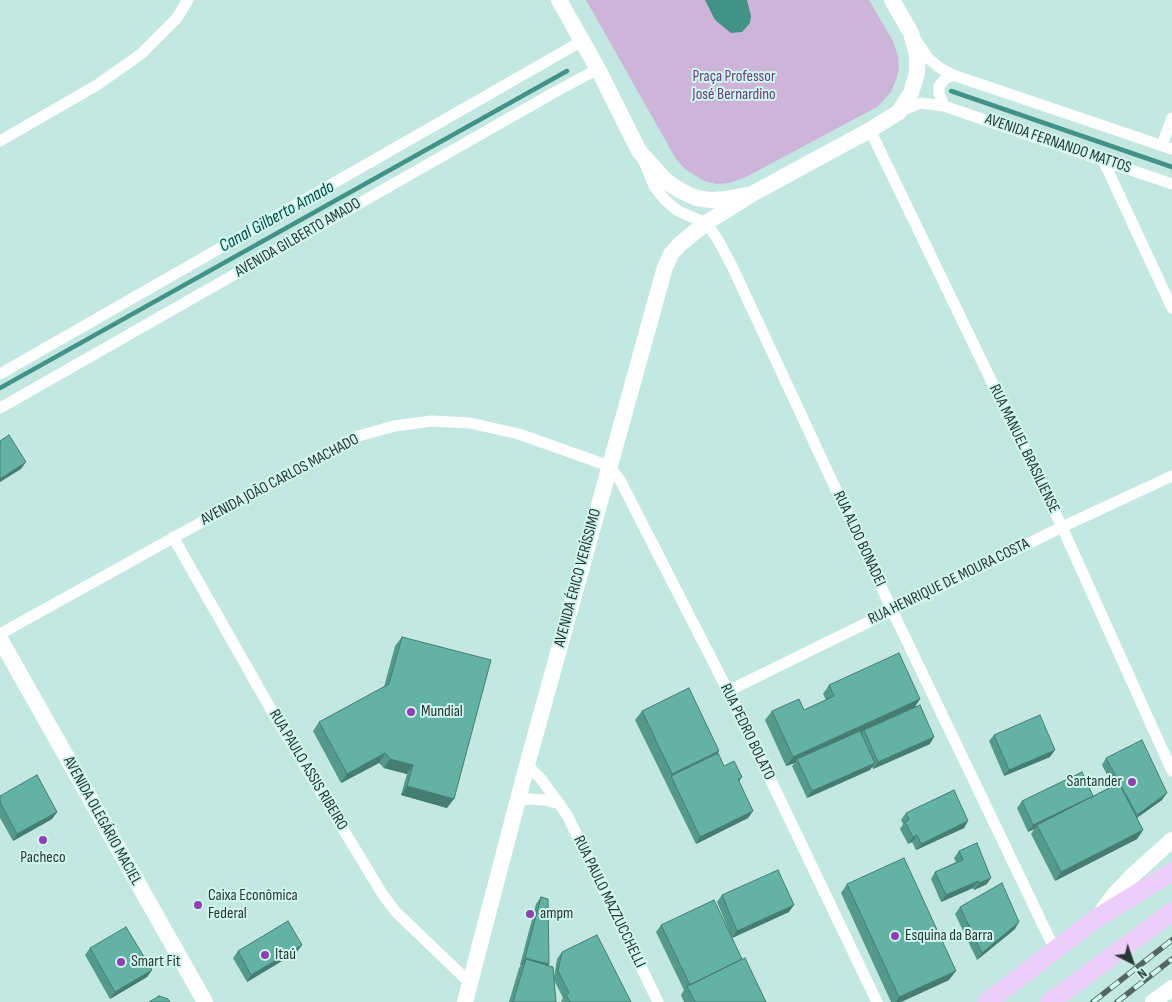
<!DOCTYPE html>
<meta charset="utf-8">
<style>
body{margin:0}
#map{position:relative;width:1172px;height:1002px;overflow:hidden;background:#c3e8e1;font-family:"Sofia Sans Condensed",sans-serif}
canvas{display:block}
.north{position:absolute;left:1107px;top:937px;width:50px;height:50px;-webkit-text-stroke:4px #d0f6ee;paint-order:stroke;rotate:139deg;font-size:14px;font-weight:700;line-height:20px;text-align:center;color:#293734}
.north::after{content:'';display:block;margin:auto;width:18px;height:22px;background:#293734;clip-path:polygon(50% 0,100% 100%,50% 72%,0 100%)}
</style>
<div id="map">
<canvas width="1172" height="1002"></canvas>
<div class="north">N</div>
</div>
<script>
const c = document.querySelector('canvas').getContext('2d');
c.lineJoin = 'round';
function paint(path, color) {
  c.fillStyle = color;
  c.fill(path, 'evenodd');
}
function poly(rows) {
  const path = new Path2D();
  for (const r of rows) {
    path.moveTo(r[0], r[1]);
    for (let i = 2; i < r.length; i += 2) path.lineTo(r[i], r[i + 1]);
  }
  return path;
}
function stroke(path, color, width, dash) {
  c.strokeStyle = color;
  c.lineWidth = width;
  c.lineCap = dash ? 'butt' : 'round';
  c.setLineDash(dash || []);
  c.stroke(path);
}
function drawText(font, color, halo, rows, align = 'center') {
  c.font = font + ' "Sofia Sans Condensed",sans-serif';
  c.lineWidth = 4;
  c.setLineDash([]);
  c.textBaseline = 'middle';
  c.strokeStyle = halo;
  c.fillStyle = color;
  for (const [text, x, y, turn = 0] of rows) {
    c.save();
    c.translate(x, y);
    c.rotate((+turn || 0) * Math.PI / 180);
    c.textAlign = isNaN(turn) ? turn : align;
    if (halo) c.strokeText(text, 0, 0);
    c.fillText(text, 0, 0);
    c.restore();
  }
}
const green = poly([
 [586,0,869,0,893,41,898,56,899,69,896,80,891,92,877,107,746,177,730,183,716,184,704,181,685,169,676,159]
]);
const water = poly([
 [705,0,747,0,751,16,750,23,742,32,731,33,715,20]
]);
const stream = poly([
 [951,91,1172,167],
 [0,388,567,71]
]);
const minor = poly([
 [916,40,929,59,940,68,953,75,1172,149],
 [944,106,939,93,939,86,945,79,953,75],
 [901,111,921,103,944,106,1172,184],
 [870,130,1062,527,1172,771],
 [0,141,97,85,141,54,176,19,188,0],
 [1162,145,1172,118],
 [1103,160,1172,308],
 [644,162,654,186,665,200,678,211,706,223,717,238,732,266,892,610,1055,950],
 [0,374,582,41],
 [0,408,555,92,598,69],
 [173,537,277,720,383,895,396,912,470,983],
 [0,634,355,437,394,426,432,421,470,423,519,434,609,466,620,480,728,691,877,1002],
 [728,691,1062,527,1172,476],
 [527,765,542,780,567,815,658,1002],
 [517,801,529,799,544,800,560,804]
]);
const secondary = poly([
 [559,0,598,69,639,151,667,182,681,191,696,198,711,200,725,199,752,194,870,130,899,112,911,93,917,73,917,55,911,33,892,0],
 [0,639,205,1002],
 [1099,916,1113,896,1131,877,1172,840],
 [465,1002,527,765,665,267,671,254,680,244,706,223,752,194],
 [1153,1002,1172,988]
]);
const trunk = poly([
 [987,1002,1097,918,1172,872],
 [1050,1002,1172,912]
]);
const rail = poly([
 [1093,1002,1172,940],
 [1117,1002,1172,959]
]);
const wall = poly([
 [402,637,447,808,401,795,407,774,384,768,379,763,341,783,313,731,319,722,384,687,395,646],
 [829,685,920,699,915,707,930,744,873,769,872,767,870,770,807,798,792,766,795,763,786,766,765,720,772,711,804,710,826,700,823,694],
 [642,711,718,753,724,766,742,777,739,782,753,811,748,818,696,844,635,720],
 [994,735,1050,757,1004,776,989,741],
 [1106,758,1162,800,1137,818,1143,830,1137,839,1055,881,1031,834,1034,829,1028,832,1017,808,1022,801,1093,796,1113,786,1102,765],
 [0,796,57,812,52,819,13,841,0,818],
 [906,813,968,821,964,828,916,850,912,842,908,844,900,829,903,824,901,820],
 [959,851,987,884,974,890,973,888,941,902,931,879,935,872,956,862,954,858],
 [847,884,949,980,901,1002,891,1002,841,893],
 [722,895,789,912,732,938,717,902],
 [541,897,549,964,548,965,554,977,557,959,562,952,631,1002,561,1002,563,998,554,980,556,1002,509,1002,519,968,521,965,520,965,536,904],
 [960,907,1015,929,977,960,955,914],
 [661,925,742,959,766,1002,684,1002,681,995,684,990,656,932],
 [90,948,152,970,147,977,110,999,85,955],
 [238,951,297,952,247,982,233,958]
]);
const shadedWall = poly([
 [26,462,21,469,0,482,0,479],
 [920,699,914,708,798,761,797,759,795,763,786,766,793,757],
 [934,737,930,744,873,769,878,762],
 [1055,750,1050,757,1004,776,1009,770],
 [719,751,713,760,671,776,672,774],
 [385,753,379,763,341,783,347,774],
 [390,759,413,765,407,774,384,768],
 [875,763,870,770,807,798,812,791],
 [407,786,454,799,447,808,401,795],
 [1167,793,1162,800,1132,821,1137,815],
 [1093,796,1037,825,1034,829,1028,832,1033,825],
 [753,811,748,818,696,844,700,837],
 [57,812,52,819,13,841,17,834],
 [968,821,964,828,916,850,921,844],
 [1143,830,1137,839,1055,881,1061,872],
 [917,835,912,842,908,844,913,837],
 [991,878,987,884,974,890,979,883],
 [978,881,973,888,941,902,946,895],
 [794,905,789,912,732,938,737,931],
 [1019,922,1015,929,977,960,982,953],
 [302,945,297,952,247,982,251,975],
 [525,958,549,964,544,971,526,959,521,965,520,965],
 [152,970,147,977,110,999,115,992],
 [956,971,949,980,901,1002,896,1002,899,997]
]);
const building = poly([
 [9,435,26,462,0,479,0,441,9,435],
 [402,637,491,660,454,799,407,786,413,765,390,759,385,753,347,774,319,722,389,684,402,637],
 [899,653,920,699,793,757,772,711,799,699,804,710,834,696,829,685,899,653],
 [689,688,719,751,672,774,642,711,689,688],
 [920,705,934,737,878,762,864,730,920,705],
 [1040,715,1055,750,1009,770,994,735,1040,715],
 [860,731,875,763,812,791,797,759,860,731],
 [1142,740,1167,793,1137,815,1106,758,1142,740],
 [718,753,724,766,734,761,742,777,738,779,753,811,700,837,671,776,718,753],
 [1082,772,1093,796,1033,825,1022,801,1082,772],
 [37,775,57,812,17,834,0,802,0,796,37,775],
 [1119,783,1143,830,1061,872,1037,825,1119,783],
 [954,790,968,821,921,844,917,835,913,837,905,822,909,820,906,813,954,790],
 [977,843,991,878,979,883,978,881,946,895,935,872,963,860,959,851,977,843],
 [904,858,956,971,899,997,847,884,904,858],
 [778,870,794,905,737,931,722,895,778,870],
 [1002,883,1019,922,982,953,960,907,1002,883],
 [541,897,548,899,549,964,525,958,541,897],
 [714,900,742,959,690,985,661,925,714,900],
 [288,921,302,945,251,975,238,951,288,921],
 [126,927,152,970,115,992,90,948,126,927],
 [597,935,631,1002,570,1002,566,995,569,993,558,971,562,952,597,935],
 [745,958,766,1002,695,1002,687,986,745,958],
 [526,959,553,967,556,1002,513,1002,526,959],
 [159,996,168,999,170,1002,149,1002,159,996]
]);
const markers = [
 [411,712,5,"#8e40b0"],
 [1132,782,5,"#8e40b0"],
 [43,840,5,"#8e40b0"],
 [198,905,5,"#8e40b0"],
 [530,914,5,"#8e40b0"],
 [895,936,5,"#8e40b0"],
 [265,955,5,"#8e40b0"],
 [121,962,5,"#8e40b0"]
];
const parkNames = [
 ["Praça Professor",734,77],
 ["José Bernardino",734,95]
];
const streetNames = [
 ["AVENIDA FERNANDO MATTOS",1058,144,19],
 ["AVENIDA GILBERTO AMADO",298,238,-30],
 ["RUA MANUEL BRASILIENSE",1024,449,64],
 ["AVENIDA JOÃO CARLOS MACHADO",280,480,-28],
 ["RUA ALDO BONADEI",859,539,65],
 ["AVENIDA ÉRICO VERÍSSIMO",578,578,-75],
 ["RUA HENRIQUE DE MOURA COSTA",949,582,-26],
 ["RUA PEDRO BOLATO",747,732,64],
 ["RUA PAULO ASSIS RIBEIRO",308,770,59],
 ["AVENIDA OLEGÁRIO MACIEL",102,821,61],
 ["RUA PAULO MAZZUCCHELLI",609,902,64]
];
const poiNames = [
 ["Mundial",421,712],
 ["Santander",1122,782,"right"],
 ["Pacheco",43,858,"center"],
 ["Caixa Econômica",208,896],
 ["Federal",208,914],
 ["ampm",540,914],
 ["Esquina da Barra",905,936],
 ["Itaú",275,955],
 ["Smart Fit",131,962]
];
const waterNames = [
 ["Canal Gilberto Amado",277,217,-29]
];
paint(green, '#cdb4d9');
paint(water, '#429286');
stroke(stream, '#429286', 4.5);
stroke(minor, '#fff', 11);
stroke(secondary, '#fff', 16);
stroke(trunk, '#ebcefa', 19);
stroke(rail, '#526763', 5.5);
stroke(rail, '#d0f6ee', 4, [11]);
paint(wall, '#55998d');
paint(shadedWall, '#457d73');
paint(building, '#63b2a4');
stroke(building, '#457d73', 1);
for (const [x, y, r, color] of markers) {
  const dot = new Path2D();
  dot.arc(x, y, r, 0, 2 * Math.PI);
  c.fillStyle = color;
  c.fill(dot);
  stroke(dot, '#d0f6ee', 2);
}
drawText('16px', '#673c7c', '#d0f6ee', parkNames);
drawText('16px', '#293734', '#d0f6ee', streetNames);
drawText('16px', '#293734', '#d0f6ee', poiNames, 'left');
drawText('italic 18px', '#034d44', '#d0f6ee', waterNames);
</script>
